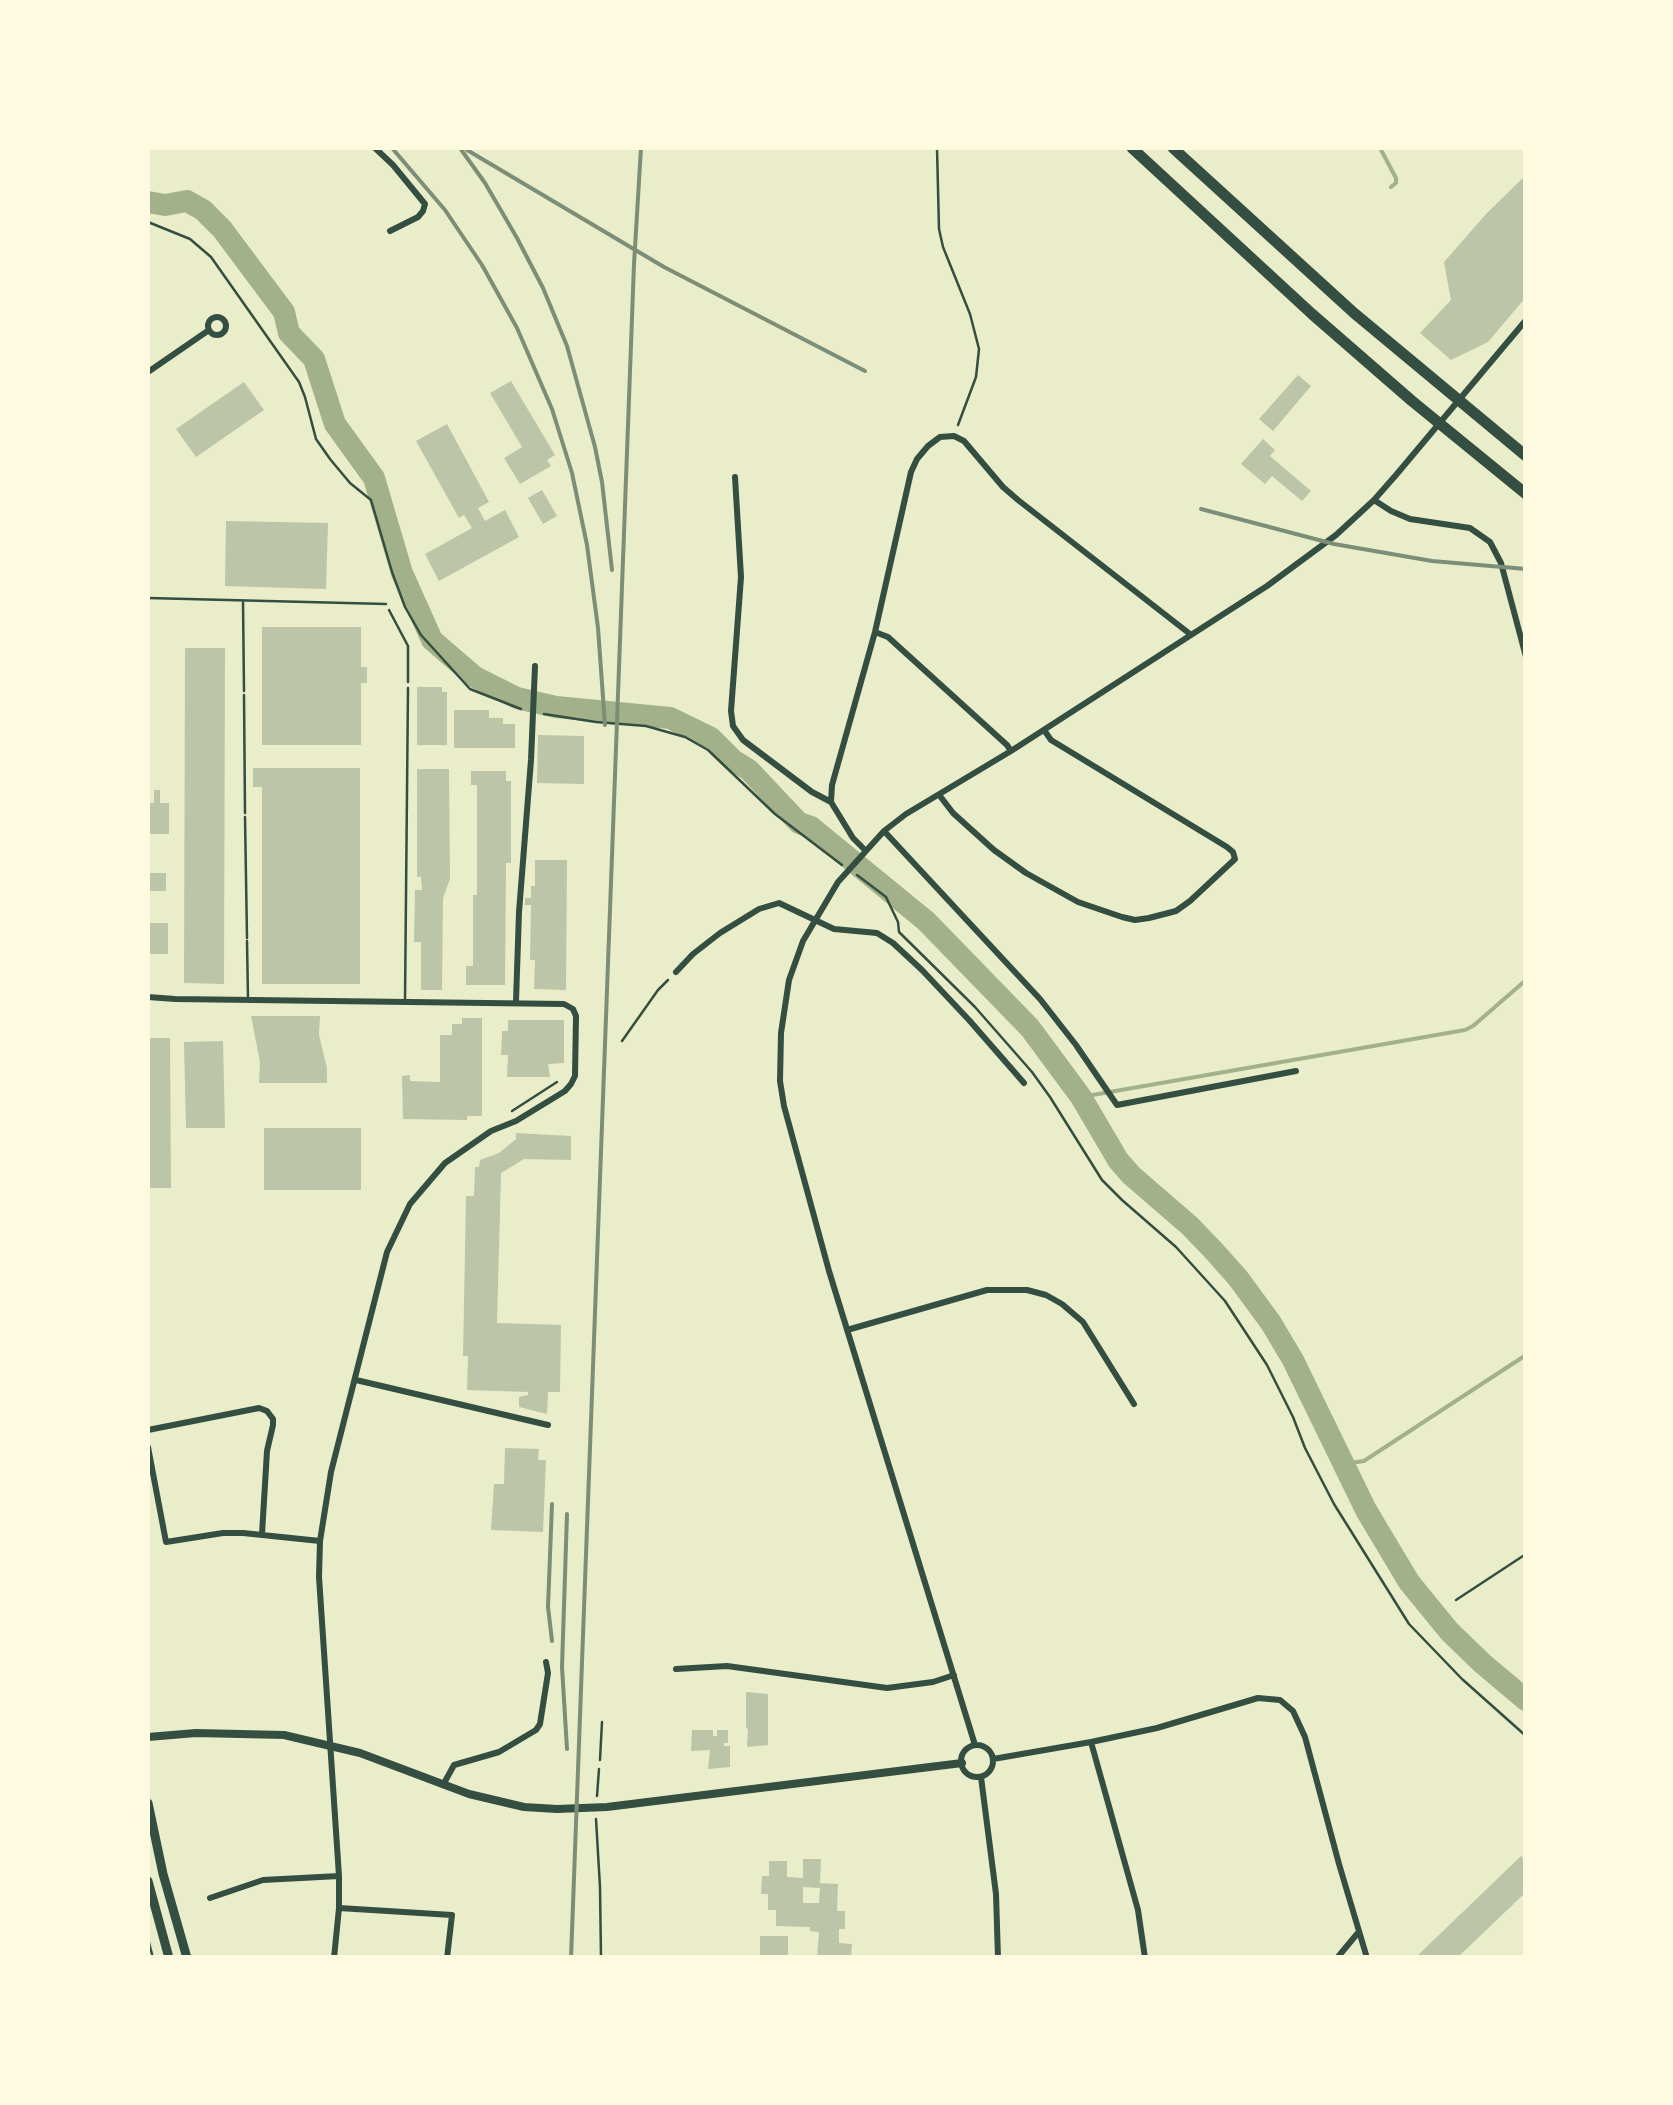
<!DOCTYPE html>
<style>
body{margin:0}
#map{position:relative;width:1673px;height:2105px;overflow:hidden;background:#e9edc9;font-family:"Work Sans",sans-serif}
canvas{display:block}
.frame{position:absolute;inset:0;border:150px solid #fefae0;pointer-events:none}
</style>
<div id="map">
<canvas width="1673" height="2105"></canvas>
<div class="frame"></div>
</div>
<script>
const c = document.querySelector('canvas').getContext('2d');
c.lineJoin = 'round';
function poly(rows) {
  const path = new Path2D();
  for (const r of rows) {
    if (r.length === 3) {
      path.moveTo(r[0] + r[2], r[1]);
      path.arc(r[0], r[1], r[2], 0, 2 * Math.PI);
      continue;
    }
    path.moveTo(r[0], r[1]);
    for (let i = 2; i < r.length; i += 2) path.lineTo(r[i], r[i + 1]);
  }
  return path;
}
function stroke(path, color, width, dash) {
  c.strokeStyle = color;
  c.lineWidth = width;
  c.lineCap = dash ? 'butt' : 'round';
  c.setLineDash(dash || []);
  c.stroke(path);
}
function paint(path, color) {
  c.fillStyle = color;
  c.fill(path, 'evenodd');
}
const stream = poly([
 [1380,148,1396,178,1396,183,1391,187],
 [1081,1097,1465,1030,1473,1026,1526,980],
 [1343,1464,1364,1461,1526,1355]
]);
const river = poly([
 [148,202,165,205,187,201,203,210,222,229,284,312,289,333,314,359,335,424,374,478,402,573,432,640,475,677,517,698,556,707,670,718,711,738,733,760,749,770,799,823,811,827,926,921,1030,1028,1081,1097,1118,1160,1131,1175,1190,1226,1214,1251,1238,1278,1271,1323,1293,1360,1366,1510,1409,1582,1449,1631,1482,1663,1526,1700]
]);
const building = poly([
 [1526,175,1526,297,1488,342,1451,360,1420,333,1451,300,1444,262,1487,213],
 [1298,375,1311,386,1273,431,1259,419],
 [511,381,555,455,547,460,551,466,520,484,504,458,522,447,490,393],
 [244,382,264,410,196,457,176,429],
 [447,424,489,502,478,508,485,521,505,510,519,537,439,581,425,554,472,528,464,515,459,518,416,441],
 [1263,439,1275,450,1270,456,1311,491,1302,501,1272,476,1265,484,1241,464],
 [542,490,557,516,543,524,528,498],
 [226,521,328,523,326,589,225,586],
 [262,627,361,627,361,667,367,667,367,683,361,683,361,745,262,745],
 [185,648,225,648,224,984,184,983],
 [417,687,442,687,442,692,447,692,447,745,417,745],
 [454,710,489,710,489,718,503,718,503,724,515,724,515,748,454,748],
 [538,735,584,736,584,784,537,783],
 [253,768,360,768,360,984,262,984,262,787,253,787],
 [417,769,449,769,450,879,443,898,442,990,421,990,421,942,414,942,415,890,422,890,421,877,417,877],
 [471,771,506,771,506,781,511,781,511,863,506,863,505,985,466,985,466,966,473,966,473,895,477,895,477,785,471,785],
 [154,790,160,790,160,803,169,803,169,834,148,834,148,803,154,803],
 [535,860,567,860,566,990,534,989,535,960,530,960,531,905,525,905,525,898,531,898,531,886,535,886],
 [148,873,166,873,166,891,148,891],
 [148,923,168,923,168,954,148,954],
 [251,1016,320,1016,319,1035,327,1068,327,1083,259,1083,260,1062],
 [462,1018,482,1018,482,1116,467,1116,467,1120,403,1119,402,1076,410,1075,410,1081,440,1082,440,1035,452,1035,452,1024,462,1024],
 [508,1020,564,1020,564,1063,548,1064,550,1077,507,1077,508,1055,501,1055,502,1037,502,1031,508,1031],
 [148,1038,170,1038,171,1188,148,1188],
 [223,1041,225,1128,186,1128,184,1042],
 [264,1128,361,1128,361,1190,264,1190],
 [516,1133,571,1136,571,1160,524,1159,501,1173,497,1323,561,1325,560,1392,548,1392,547,1414,519,1407,519,1397,528,1395,528,1392,467,1390,468,1356,463,1356,466,1196,474,1196,475,1167,479,1167,480,1160,499,1153,516,1139],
 [505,1448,539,1449,538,1460,546,1460,543,1532,491,1530,494,1484,504,1484],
 [746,1692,768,1694,768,1745,747,1747,748,1730,746,1727],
 [692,1730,713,1730,713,1736,717,1736,717,1730,728,1730,728,1743,724,1743,724,1746,730,1746,730,1767,708,1769,710,1750,691,1751],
 [1521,1856,1526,1861,1526,1892,1457,1958,1415,1958],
 [803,1859,821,1859,820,1883,838,1884,837,1911,845,1911,845,1929,839,1929,839,1943,852,1944,851,1958,817,1958,819,1932,810,1931,810,1927,776,1926,776,1910,768,1910,768,1894,761,1894,762,1876,769,1876,769,1861,787,1861,787,1877,803,1878],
 [803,1887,820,1888,819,1903,803,1903],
 [760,1936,788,1936,788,1958,760,1958]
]);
const path = poly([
 [937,148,939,229,943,247,970,314,979,349,976,377,958,425],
 [148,222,190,239,211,257,299,382,305,397,316,439,330,459,350,483,371,500,392,572,405,607,421,635,470,689,521,709],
 [389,610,408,646,408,682],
 [544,714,596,722,646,726,685,737,708,750,775,814,842,865],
 [857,875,886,897,898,922,899,932,975,1007,1032,1072,1050,1097,1102,1180,1122,1200,1176,1247,1225,1301,1267,1365,1293,1417,1305,1448,1334,1504,1409,1624,1462,1679,1526,1736],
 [622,1041,658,990,668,980],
 [512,1111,557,1082],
 [1456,1600,1526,1554],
 [597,1796,599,1769],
 [596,1819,600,1887,601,1958],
 [148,1939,153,1958]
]);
const service = poly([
 [148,598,386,604],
 [243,601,244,691],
 [244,695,245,813],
 [245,817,247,938],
 [247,941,248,999],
 [405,1000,408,688],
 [600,1760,602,1722]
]);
const minor = poly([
 [375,148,393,165,425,204,423,211,418,217,390,231],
 [217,326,9],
 [148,372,209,330],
 [735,477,741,577,731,711,733,726,743,740,812,792,831,802,853,838,865,850],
 [1374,500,1391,511,1410,519,1470,528,1490,542,1501,563,1526,657],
 [875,632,888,637,1007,745,1011,751],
 [940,796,953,813,994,850,1026,873,1078,902,1122,917,1135,920,1149,918,1176,911,1190,901,1235,859,1233,852,1227,847,1051,740,1044,730],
 [831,802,832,785,875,632,911,472,917,459,928,446,940,437,954,436,964,441,1003,487,1018,500,1190,634],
 [884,831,1040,999,1076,1045,1117,1105,1296,1071],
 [676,972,693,954,720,933,759,909,779,903,834,929,877,933,893,943,922,970,969,1020,1024,1083],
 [148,997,175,999,564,1004,573,1009,576,1016,575,1076,571,1084,565,1091,516,1121,491,1131,445,1163,410,1204,387,1252,331,1472,320,1541,319,1577,339,1876,339,1908,334,1958],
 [516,1001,519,912,531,760,535,666],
 [847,1330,987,1290,1027,1290,1046,1295,1062,1304,1083,1322,1134,1404],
 [356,1380,548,1425],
 [148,1430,259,1408,267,1411,273,1419,273,1425,267,1451,262,1534],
 [148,1447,166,1542,223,1533,243,1533,320,1541],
 [676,1669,727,1666,887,1688,933,1682,954,1675],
 [1091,1742,1138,1910,1145,1958],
 [975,1745,829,1271,784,1106,780,1081,781,1033,789,980,803,941,838,882,884,831,906,814,1011,751,1267,586,1336,535,1374,500,1396,475,1526,320],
 [977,1761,16],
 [993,1759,1091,1742,1157,1728,1258,1698,1280,1700,1293,1711,1305,1737,1339,1864,1367,1958],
 [981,1777,996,1894,998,1958],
 [443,1785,454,1765,499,1752,536,1730,540,1724,548,1673,546,1662],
 [210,1898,263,1880,339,1876],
 [339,1908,452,1915,447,1958],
 [1337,1958,1357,1934]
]);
const tertiary = poly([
 [148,1737,196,1733,284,1735,360,1753,469,1794,524,1807,557,1809,607,1807,962,1763]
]);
const secondary = poly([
 [148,1803,163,1874,187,1958],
 [148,1881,169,1958]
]);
const motorway = poly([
 [1132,148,1312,314,1412,401,1526,494],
 [1173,148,1354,313,1526,456]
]);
const rail = poly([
 [392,148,445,210,482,265,517,328,552,409,572,473,587,545,598,628,605,725],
 [460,148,485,183,517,238,543,288,567,346,595,447,602,482,612,570],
 [467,150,664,267,865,371],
 [1201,509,1334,544,1432,561,1526,569],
 [552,1641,548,1607,552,1504],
 [567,1749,562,1667,567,1514],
 [571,1958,634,264,641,148]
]);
stroke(stream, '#a3b18a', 4);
stroke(river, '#a3b18a', 22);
paint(building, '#bcc5a7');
stroke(path, '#344e41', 2.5);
stroke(service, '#344e41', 2.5);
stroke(minor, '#344e41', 6);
stroke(tertiary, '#344e41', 8);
stroke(secondary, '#344e41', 9);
stroke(motorway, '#344e41', 11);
stroke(rail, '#7c8e77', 4);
</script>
